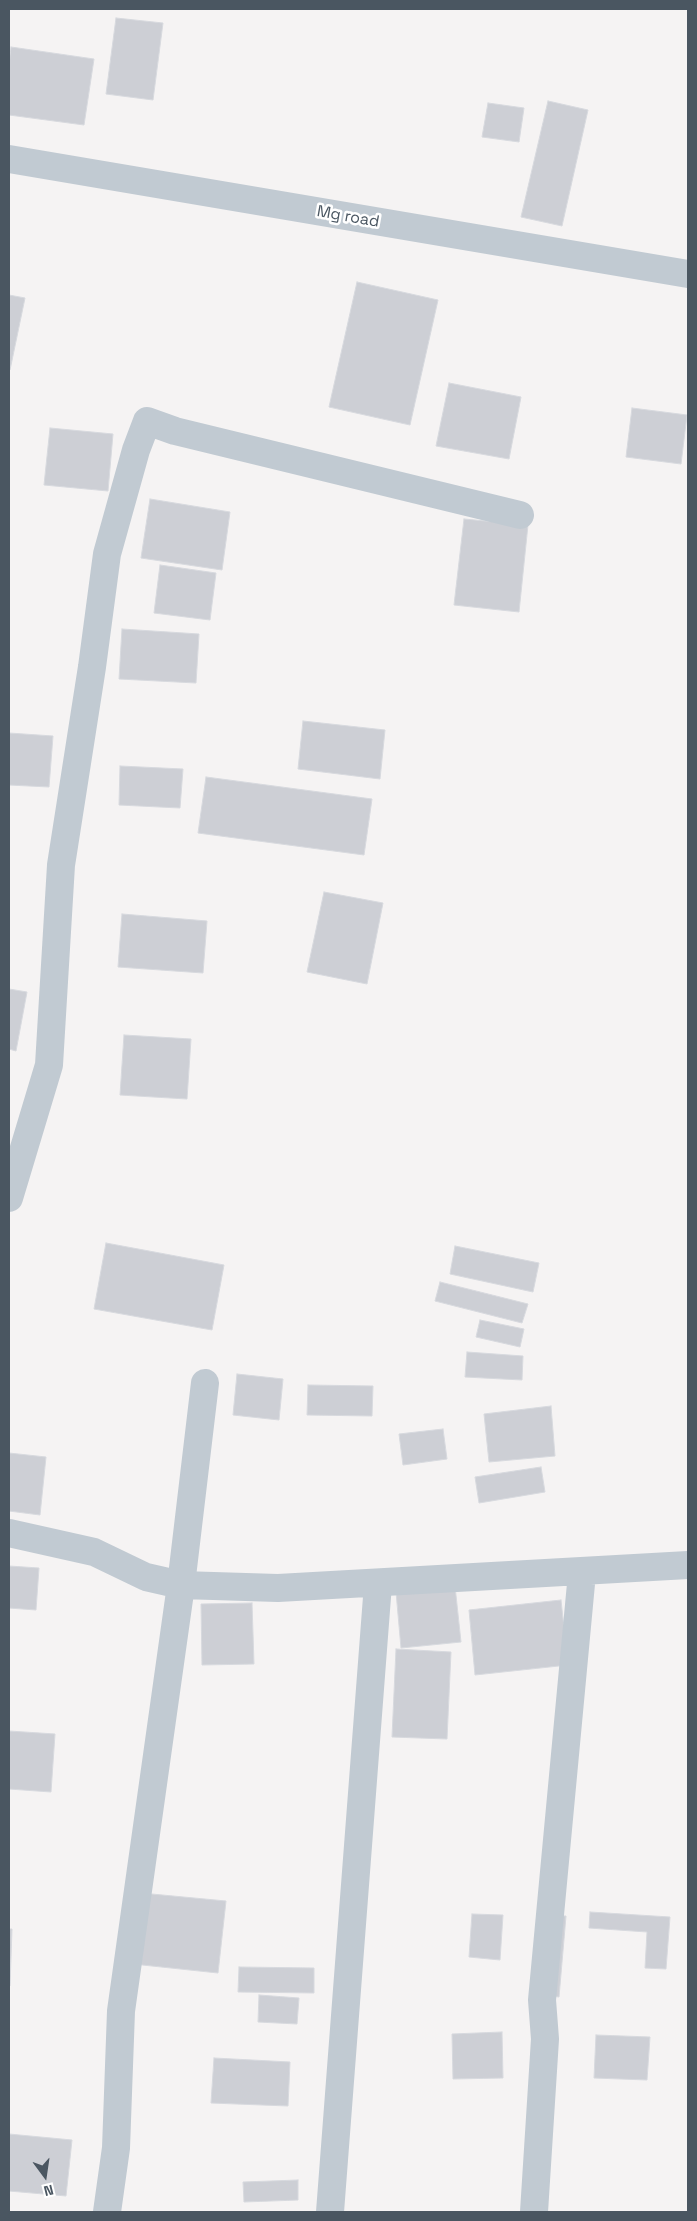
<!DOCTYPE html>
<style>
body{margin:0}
#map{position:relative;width:697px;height:2221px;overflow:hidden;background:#f5f3f3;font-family:"Space Grotesk",sans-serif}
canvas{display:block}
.frame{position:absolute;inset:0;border:10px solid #4a5661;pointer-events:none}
.north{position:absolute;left:20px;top:2151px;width:50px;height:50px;-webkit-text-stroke:4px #fff;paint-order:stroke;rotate:166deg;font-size:14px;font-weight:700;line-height:20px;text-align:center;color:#4a5661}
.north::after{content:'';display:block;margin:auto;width:18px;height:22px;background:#4a5661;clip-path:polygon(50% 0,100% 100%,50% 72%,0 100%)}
</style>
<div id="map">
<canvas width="697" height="2221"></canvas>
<div class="frame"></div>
<div class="north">N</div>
</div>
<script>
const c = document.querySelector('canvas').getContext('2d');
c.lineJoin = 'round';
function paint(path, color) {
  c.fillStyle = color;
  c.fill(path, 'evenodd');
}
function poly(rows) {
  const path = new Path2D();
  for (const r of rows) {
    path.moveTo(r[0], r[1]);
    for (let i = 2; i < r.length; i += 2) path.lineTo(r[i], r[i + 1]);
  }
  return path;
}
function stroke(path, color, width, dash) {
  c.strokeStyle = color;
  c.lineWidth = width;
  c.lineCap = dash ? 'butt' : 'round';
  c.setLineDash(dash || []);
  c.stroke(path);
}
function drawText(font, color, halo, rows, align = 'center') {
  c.font = font + ' "Space Grotesk",sans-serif';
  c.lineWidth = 5;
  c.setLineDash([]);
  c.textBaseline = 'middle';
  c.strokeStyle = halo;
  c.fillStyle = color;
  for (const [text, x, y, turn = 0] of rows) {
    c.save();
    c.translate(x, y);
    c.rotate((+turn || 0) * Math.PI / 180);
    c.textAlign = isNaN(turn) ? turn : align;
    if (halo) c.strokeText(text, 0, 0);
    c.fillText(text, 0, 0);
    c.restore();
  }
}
const building = poly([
 [116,18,163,23,153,100,106,94,116,18],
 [11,47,94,59,84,125,9,115,9,64,11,47],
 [548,101,588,110,562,226,521,217,548,101],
 [488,103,524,108,519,142,482,137,488,103],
 [357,282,438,300,410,425,329,407,357,282],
 [9,295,25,298,10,370,9,370,9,295],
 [449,383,521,397,509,459,436,446,449,383],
 [632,408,687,415,681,464,626,457,632,408],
 [50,428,113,434,108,491,44,485,50,428],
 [150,499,230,512,222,570,141,558,150,499],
 [464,519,528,525,519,612,454,605,464,519],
 [160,565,216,573,210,620,154,613,160,565],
 [122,629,199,634,196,683,119,679,122,629],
 [303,721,385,730,380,779,298,769,303,721],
 [9,733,53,736,49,787,9,785,9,733],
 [120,766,183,769,180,808,119,805,120,766],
 [206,777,372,799,364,855,198,833,206,777],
 [324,892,383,903,367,984,307,972,324,892],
 [122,914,207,921,203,973,118,967,122,914],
 [9,989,27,992,16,1051,9,1049,9,989],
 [124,1035,191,1039,187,1099,120,1095,124,1035],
 [106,1243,224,1265,212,1330,94,1309,106,1243],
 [455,1246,539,1263,533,1292,450,1274,455,1246],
 [440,1282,528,1304,522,1323,435,1301,440,1282],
 [480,1320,524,1329,520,1347,476,1337,480,1320],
 [467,1352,523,1356,522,1380,465,1377,467,1352],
 [237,1374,283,1379,279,1420,233,1415,237,1374],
 [308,1385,373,1386,372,1416,307,1415,308,1385],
 [551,1406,555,1456,489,1462,484,1414,551,1406],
 [443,1429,447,1459,403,1465,399,1434,443,1429],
 [9,1453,46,1457,40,1515,9,1511,9,1453],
 [541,1467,545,1492,479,1503,475,1477,541,1467],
 [9,1566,39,1568,36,1610,9,1608,9,1566],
 [455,1586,461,1642,401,1648,396,1592,455,1586],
 [561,1600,568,1665,475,1675,469,1610,561,1600],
 [252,1603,254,1664,202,1665,201,1604,252,1603],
 [396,1649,451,1652,447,1739,392,1737,396,1649],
 [9,1731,55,1734,51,1792,9,1789,9,1731],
 [141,1893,226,1901,218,1973,133,1964,141,1893],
 [590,1912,670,1917,666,1969,645,1968,647,1932,589,1928,590,1912],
 [472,1914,503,1915,500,1960,469,1957,472,1914],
 [551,1916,566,1916,559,1997,543,1995,551,1916],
 [9,1929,12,1929,10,1986,9,1986,9,1929],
 [239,1967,314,1968,314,1993,238,1992,239,1967],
 [259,1995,299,1998,297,2024,258,2022,259,1995],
 [502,2032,503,2078,453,2079,452,2034,502,2032],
 [596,2035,650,2037,647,2080,594,2078,596,2035],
 [214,2058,290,2062,288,2106,211,2103,214,2058],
 [9,2134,72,2140,66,2196,9,2191,9,2134],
 [298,2180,298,2200,244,2202,243,2182,298,2180]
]);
const street = poly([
 [9,159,688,274],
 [9,1198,49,1065,61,865,92,667,107,554,136,450,147,421,175,431,520,515],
 [9,1533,94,1552,146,1577,181,1585,278,1588,688,1565],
 [107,2212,116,2148,121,2011,181,1585,205,1383],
 [330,2212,378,1584],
 [534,2212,545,2039,542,2000,582,1573]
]);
const streetNames = [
 ["Mg road",348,217,10]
];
paint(building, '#cdcfd5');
stroke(building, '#d7d9de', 1);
stroke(street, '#c1cad2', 28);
drawText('16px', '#4a5661', '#fff', streetNames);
</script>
